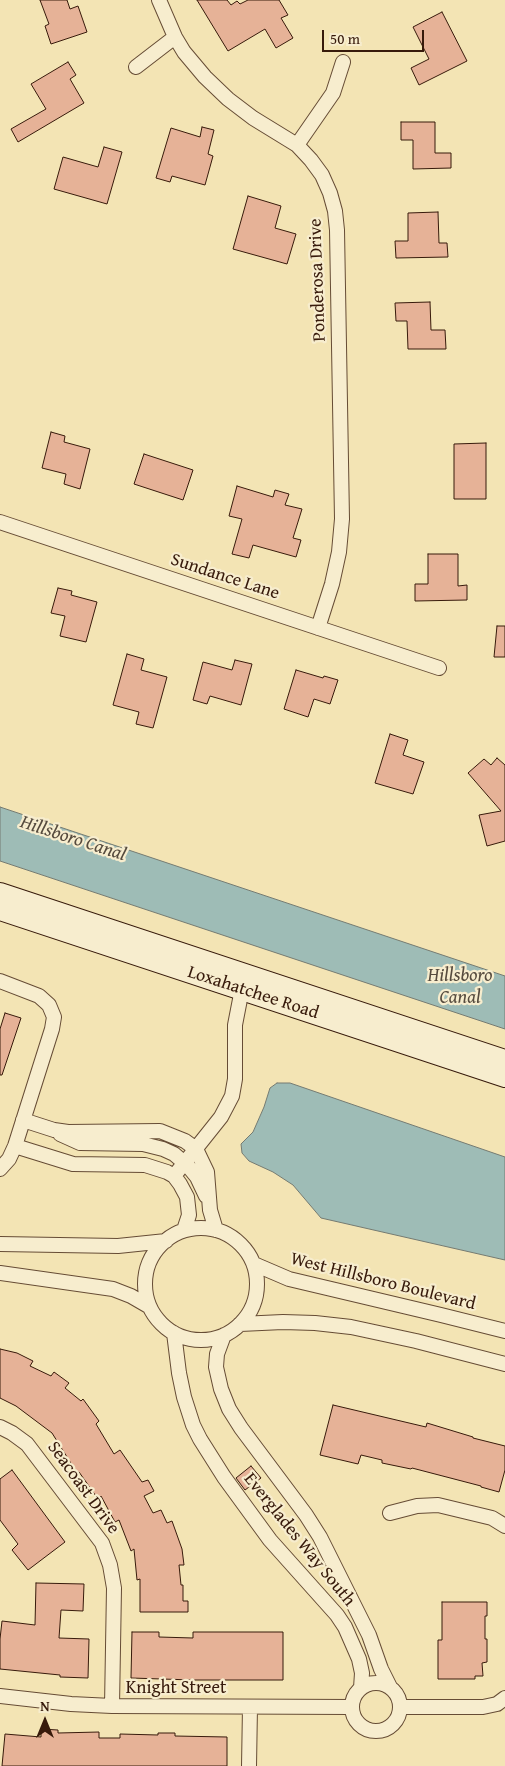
<!DOCTYPE html>
<style>
body{margin:0}
#map{position:relative;width:505px;height:1766px;overflow:hidden;background:#f3e4b4;font-family:"Gentium Book Plus",serif}
canvas{display:block}
.north{position:absolute;left:20px;top:1696px;width:50px;height:50px;-webkit-text-stroke:4px #f7edce;paint-order:stroke;rotate:0deg;font-size:14px;font-weight:700;line-height:20px;text-align:center;color:#371a0b}
.north::after{content:'';display:block;margin:auto;width:18px;height:22px;background:#371a0b;clip-path:polygon(50% 0,100% 100%,50% 72%,0 100%)}
.scale{position:absolute;left:322px;top:30px;width:102px;height:22px;box-sizing:border-box;border:2px solid #371a0b;border-top:0;padding-left:6px;font-size:15px;line-height:18px;white-space:nowrap;color:#371a0b;-webkit-text-stroke:4px #f7edce;paint-order:stroke}
</style>
<div id="map">
<canvas width="505" height="1766"></canvas>
<div class="north">N</div>
<div class="scale">50 m</div>
</div>
<script>
const c = document.querySelector('canvas').getContext('2d');
c.lineJoin = 'round';
function paint(path, color) {
  c.fillStyle = color;
  c.fill(path, 'evenodd');
}
function poly(rows) {
  const path = new Path2D();
  for (const r of rows) {
    if (r.length === 3) {
      path.moveTo(r[0] + r[2], r[1]);
      path.arc(r[0], r[1], r[2], 0, 2 * Math.PI);
      continue;
    }
    path.moveTo(r[0], r[1]);
    for (let i = 2; i < r.length; i += 2) path.lineTo(r[i], r[i + 1]);
  }
  return path;
}
function stroke(path, color, width, dash) {
  c.strokeStyle = color;
  c.lineWidth = width;
  c.lineCap = dash ? 'butt' : 'round';
  c.setLineDash(dash || []);
  c.stroke(path);
}
function drawText(font, color, halo, rows, align = 'center') {
  c.font = font + ' "Gentium Book Plus",serif';
  c.lineWidth = 4.5;
  c.setLineDash([]);
  c.textBaseline = 'middle';
  c.strokeStyle = halo;
  c.fillStyle = color;
  for (const [text, x, y, turn = 0] of rows) {
    c.save();
    c.translate(x, y);
    c.rotate((+turn || 0) * Math.PI / 180);
    c.textAlign = isNaN(turn) ? turn : align;
    if (halo) c.strokeText(text, 0, 0);
    c.fillText(text, 0, 0);
    c.restore();
  }
}
const water = poly([
 [0,807,505,976,505,1029,0,861,0,807],
 [277,1083,290,1083,505,1157,505,1260,321,1218,293,1185,273,1172,249,1161,242,1153,241,1144,253,1132,264,1107,270,1088,277,1083]
]);
const building = poly([
 [40,0,67,0,70,9,78,6,87,32,51,44,45,26,49,24,40,0],
 [197,0,227,0,231,5,237,1,240,4,248,0,279,0,288,15,281,18,293,38,276,48,265,29,228,51,197,0],
 [442,12,467,61,419,85,411,68,429,59,413,27,442,12],
 [68,62,76,75,70,79,84,103,18,142,11,129,46,109,31,84,68,62],
 [401,122,435,122,435,153,451,153,451,168,413,169,413,140,401,140,401,122],
 [202,127,214,130,208,154,213,156,205,185,172,176,170,182,156,178,171,128,200,137,202,127],
 [104,147,122,152,107,204,54,189,63,157,98,167,104,147],
 [248,196,281,206,275,228,296,234,287,264,233,249,248,196],
 [438,212,439,243,447,243,448,257,396,258,395,241,408,241,408,213,438,212],
 [430,302,431,330,445,330,446,349,408,349,407,321,396,321,395,303,430,302],
 [51,432,65,436,64,442,90,449,80,489,64,484,66,474,42,468,51,432],
 [486,443,486,499,454,499,454,444,486,443],
 [144,454,193,470,183,500,134,484,144,454],
 [237,486,273,497,275,490,289,494,285,505,302,509,293,538,301,540,296,557,253,545,249,558,232,554,242,519,229,516,237,486],
 [428,554,458,554,458,586,467,585,467,600,415,601,415,584,428,584,428,554],
 [58,588,72,591,71,595,97,602,86,642,60,636,65,616,51,613,58,588],
 [497,626,505,626,505,657,494,657,497,626],
 [127,654,144,659,141,670,167,677,153,728,136,724,139,712,113,705,127,654],
 [235,660,252,664,241,705,210,696,207,704,193,700,203,662,232,670,235,660],
 [296,670,323,678,324,676,338,680,330,704,314,699,308,717,284,709,296,670],
 [390,734,408,740,403,755,424,762,413,794,375,783,390,734],
 [497,758,505,765,505,841,487,846,479,815,501,811,468,773,484,759,491,765,497,758],
 [5,1013,21,1018,2,1075,0,1075,0,1029,5,1013],
 [0,1349,17,1353,33,1361,30,1366,51,1376,54,1372,69,1383,65,1388,81,1401,83,1399,99,1421,96,1424,114,1454,120,1450,142,1482,148,1480,154,1491,144,1496,153,1513,161,1510,167,1523,172,1521,182,1549,184,1565,179,1565,181,1585,183,1585,183,1601,188,1601,188,1612,140,1612,140,1579,137,1580,134,1549,131,1551,119,1520,115,1522,101,1496,98,1499,79,1472,77,1473,52,1433,16,1406,0,1398,0,1349],
 [333,1405,426,1427,427,1423,473,1437,473,1438,505,1446,505,1470,499,1492,481,1487,481,1486,412,1468,411,1469,382,1463,382,1460,361,1455,358,1464,320,1455,333,1405],
 [251,1466,261,1478,245,1490,236,1478,251,1466],
 [12,1470,65,1542,28,1570,12,1550,18,1544,0,1520,0,1479,12,1470],
 [36,1583,84,1584,83,1611,61,1610,59,1638,89,1639,88,1678,60,1677,60,1675,0,1669,0,1639,2,1621,35,1625,36,1583],
 [442,1602,487,1602,487,1616,485,1616,485,1639,487,1639,487,1662,482,1663,483,1676,475,1676,475,1679,438,1679,438,1640,442,1640,442,1602],
 [132,1632,159,1632,159,1637,193,1638,193,1632,283,1632,283,1680,193,1680,131,1678,132,1632],
 [41,1729,58,1730,58,1733,99,1732,99,1738,120,1738,120,1734,158,1735,158,1733,175,1733,175,1736,227,1737,227,1766,2,1766,5,1734,41,1737,41,1729]
]);
const minor = poly([
 [159,0,175,37,184,52,205,77,228,99,253,118,297,145,311,160,322,175,330,193,335,211,337,230,342,519,339,552,332,584,318,628],
 [136,67,175,37],
 [297,145,333,93,343,62],
 [0,522,439,668],
 [0,981,39,996,49,1005,54,1017,52,1029,15,1146,9,1159,0,1169],
 [23,1120,54,1130,68,1132,160,1131,185,1141,196,1149,207,1172,210,1210,216,1230],
 [60,1134,80,1143,143,1144,163,1149,174,1154,188,1166,197,1177,206,1196],
 [15,1146,73,1164,145,1165,167,1172,174,1176,180,1184,187,1197,189,1215,184,1230],
 [174,1176,221,1117,232,1096,235,1079,235,1025,242,989],
 [201,1284,56],
 [0,1244,118,1246,166,1241],
 [254,1264,289,1279,441,1315,505,1331],
 [0,1273,113,1289,131,1296,150,1307],
 [240,1324,283,1322,315,1323,351,1327,416,1341,505,1364],
 [174,1333,179,1373,184,1397,193,1425,200,1439,224,1477,270,1540,337,1615,345,1627,359,1659,362,1673,361,1688],
 [224,1335,217,1354,216,1367,221,1389,229,1409,241,1428,306,1515,320,1537,369,1635,381,1669,390,1687],
 [0,1427,12,1433,27,1444,102,1543,110,1565,114,1588,112,1706],
 [390,1513,417,1506,438,1505,492,1518,505,1526],
 [376,1707,24],
 [0,1696,71,1704,112,1706,351,1707],
 [400,1707,483,1707,497,1704,505,1698],
 [249,1766,250,1707]
]);
const secondary = poly([
 [0,893,505,1060],
 [0,910,505,1077]
]);
const streetNames = [
 ["Ponderosa Drive",318,280,-92],
 ["Sundance Lane",225,577,18],
 ["Loxahatchee Road",253,993,18],
 ["West Hillsboro Boulevard",383,1282,14],
 ["Seacoast Drive",83,1488,54],
 ["Everglades Way South",299,1540,51],
 ["Knight Street",176,1688]
];
const waterNames = [
 ["Hillsboro Canal",73,839,18],
 ["Hillsboro",460,976],
 ["Canal",460,998]
];
paint(water, '#9ebcb6');
stroke(water, '#757b72', 1);
paint(building, '#e6b297');
stroke(building, '#371a0b', 1);
stroke(minor, '#664c35', 16);
stroke(secondary, '#371a0b', 22);
stroke(minor, '#f7edce', 14);
stroke(secondary, '#f7edce', 20);
drawText('18px', '#371a0b', '#f7edce', streetNames);
drawText('italic 19px', '#564b3e', '#f7edce', waterNames);
</script>
